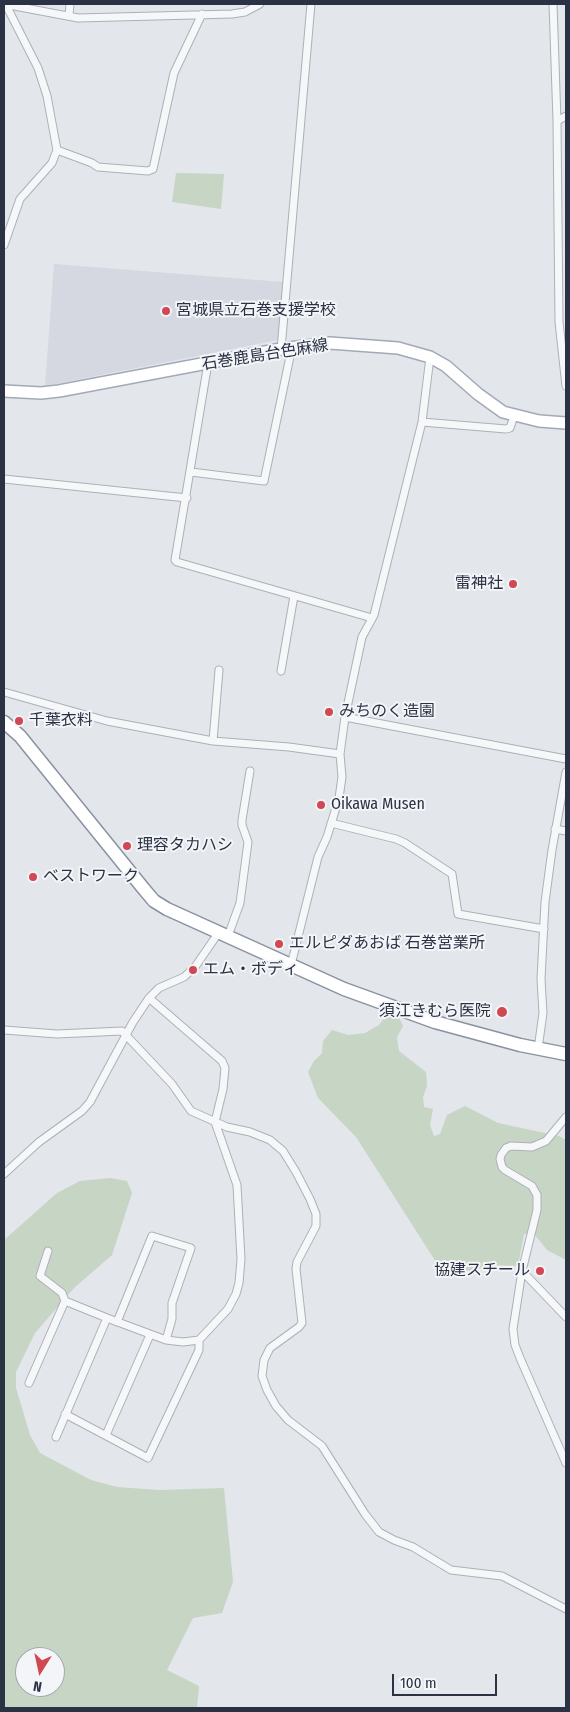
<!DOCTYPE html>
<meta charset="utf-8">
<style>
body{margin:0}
#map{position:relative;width:570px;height:1712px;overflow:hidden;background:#e3e6eb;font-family:"Fira Sans Condensed",sans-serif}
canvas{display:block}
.frame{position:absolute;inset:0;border:5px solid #2a3244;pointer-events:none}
.north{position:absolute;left:15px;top:1647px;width:50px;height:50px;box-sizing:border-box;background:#f3f5f8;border:1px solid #a3a7b0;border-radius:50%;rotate:190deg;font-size:14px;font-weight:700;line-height:20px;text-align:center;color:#2a3244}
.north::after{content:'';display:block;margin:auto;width:18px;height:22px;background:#d14752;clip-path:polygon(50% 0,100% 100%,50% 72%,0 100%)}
.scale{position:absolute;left:392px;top:1674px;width:105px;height:22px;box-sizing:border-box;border:2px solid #2a3244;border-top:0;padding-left:6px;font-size:15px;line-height:18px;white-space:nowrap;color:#2a3244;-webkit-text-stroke:4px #f3f5f8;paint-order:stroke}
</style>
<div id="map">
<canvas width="570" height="1712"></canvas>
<div class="frame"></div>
<div class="north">N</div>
<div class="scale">100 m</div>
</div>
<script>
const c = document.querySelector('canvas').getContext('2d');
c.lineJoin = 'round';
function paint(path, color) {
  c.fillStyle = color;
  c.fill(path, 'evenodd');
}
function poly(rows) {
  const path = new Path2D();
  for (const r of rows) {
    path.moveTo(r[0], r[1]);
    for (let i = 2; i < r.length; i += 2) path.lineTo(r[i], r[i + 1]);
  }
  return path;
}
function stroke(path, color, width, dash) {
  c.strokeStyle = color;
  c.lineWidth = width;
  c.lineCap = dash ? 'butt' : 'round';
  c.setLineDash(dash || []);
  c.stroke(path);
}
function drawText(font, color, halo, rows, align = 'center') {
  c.font = font + ' "Fira Sans Condensed","Noto Sans JP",sans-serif';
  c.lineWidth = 4;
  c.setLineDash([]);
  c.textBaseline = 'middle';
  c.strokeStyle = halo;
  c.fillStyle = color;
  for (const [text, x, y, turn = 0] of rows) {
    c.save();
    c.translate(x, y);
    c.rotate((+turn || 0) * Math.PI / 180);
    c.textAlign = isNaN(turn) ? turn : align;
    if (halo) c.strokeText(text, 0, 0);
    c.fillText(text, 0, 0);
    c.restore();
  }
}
const built = poly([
 [54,264,283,282,278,340,45,386]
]);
const green = poly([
 [176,173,224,174,221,209,172,202],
 [389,1013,398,1015,403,1026,397,1037,399,1051,426,1072,427,1086,423,1097,424,1107,433,1109,430,1125,434,1136,440,1134,447,1115,465,1106,498,1123,559,1136,566,1140,566,1260,547,1250,534,1234,524,1234,518,1266,489,1265,470,1271,459,1269,451,1272,436,1262,356,1137,318,1098,308,1072,314,1061,322,1053,323,1041,332,1030,348,1035,365,1033,379,1025],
 [110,1178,127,1181,132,1193,112,1255,74,1288,35,1333,16,1372,16,1388,30,1435,40,1453,91,1480,117,1487,159,1490,224,1488,233,1582,222,1613,193,1618,167,1670,199,1686,197,1708,4,1708,4,1240,57,1193,80,1181],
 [25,1657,55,1657,55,1687,25,1687]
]);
const street = poly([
 [4,4,78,18,232,14,245,12,260,4],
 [553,4,557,121,559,322,566,386],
 [69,16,70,4],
 [557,121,566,116],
 [57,150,92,163,98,167,148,171,153,169,174,73,202,14],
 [4,245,20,199,52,163,57,150,47,96,38,68,6,5],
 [281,349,311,4],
 [208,363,175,560,177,562,372,618],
 [422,422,506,429,510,428,514,416],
 [191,472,264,481,292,347],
 [4,479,187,498],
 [281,671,294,596],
 [4,692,107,721,213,741,289,747,340,754],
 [345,717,566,759],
 [213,741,219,670],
 [331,823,396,839,405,843,452,874,458,914,544,929],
 [555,829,566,831],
 [228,936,240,903,248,842,242,825,242,820,250,771],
 [291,965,318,857,327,837,339,798,342,777,340,754,345,717,362,637,374,615,412,462,422,422,430,357],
 [4,1030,57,1034,122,1031,172,1084,191,1111,227,1127,250,1132,270,1140,283,1151,296,1172,310,1199,316,1214,316,1226,297,1262,296,1269,302,1323,299,1327,270,1348,264,1360,262,1376,267,1390,276,1406,288,1420,322,1446,365,1514,379,1532,394,1540,413,1547,451,1570,502,1576,566,1609],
 [538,1049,543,1013,541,979,545,902,552,850,566,772],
 [566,1117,546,1141,532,1147,511,1146,506,1148,501,1155,500,1159,502,1167,505,1170,532,1186,537,1195,537,1210,522,1271,513,1329,515,1345,520,1358,566,1463],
 [4,1174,39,1142,82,1111,90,1102,133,1022,149,998,159,988,184,977,195,967,219,932],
 [48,1251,40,1276,62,1293,65,1301,107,1318,166,1340,183,1342,199,1340,228,1309,236,1294,239,1283,241,1259,237,1185,215,1122,223,1089,225,1068,222,1061,149,998],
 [522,1271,566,1317],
 [117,1322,152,1236,191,1248,172,1303,172,1319,166,1340],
 [29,1383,65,1301],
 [65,1414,148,1458,199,1350,199,1340],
 [106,1435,150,1335],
 [56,1437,107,1318]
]);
const primary = poly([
 [4,391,41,393,59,391,281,349,330,343,398,348,430,357,446,366,478,394,503,412,539,421,566,423]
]);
const highway = poly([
 [4,722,20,736,143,888,154,901,167,909,344,989,435,1022,520,1045,566,1054]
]);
const markers = [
 [166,311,5,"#d14752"],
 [513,584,5,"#d14752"],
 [329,712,5,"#d14752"],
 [19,721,5,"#d14752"],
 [321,805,5,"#d14752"],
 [127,846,5,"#d14752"],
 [33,877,5,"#d14752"],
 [279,944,5,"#d14752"],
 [193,970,5,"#d14752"],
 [502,1012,6,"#d14752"],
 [540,1271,5,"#d14752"]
];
const poiNames = [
 ["宮城県立石巻支援学校",176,311],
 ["雷神社",503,584,"right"],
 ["みちのく造園",339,712],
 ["千葉衣料",29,721],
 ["Oikawa Musen",331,805],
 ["理容タカハシ",137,846],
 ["ベストワーク",43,877],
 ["エルピダあおば 石巻営業所",289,944],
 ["エム・ボディ",203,970],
 ["須江きむら医院",491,1012,"right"],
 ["協建スチール",530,1271,"right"]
];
const streetNames = [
 ["石巻鹿島台色麻線",265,355,-9]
];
paint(built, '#d5d8e0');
paint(green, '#c7d5c4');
stroke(street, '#acb0b9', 9);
stroke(primary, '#a2a9b7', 14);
stroke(highway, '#8a92a2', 15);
stroke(street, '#f6f7f9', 7);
stroke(primary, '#fff', 11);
stroke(highway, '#fff', 12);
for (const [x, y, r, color] of markers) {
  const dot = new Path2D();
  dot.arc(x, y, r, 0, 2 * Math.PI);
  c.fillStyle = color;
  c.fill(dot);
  stroke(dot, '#f3f5f8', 2);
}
drawText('16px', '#2a3244', '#f3f5f8', poiNames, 'left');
drawText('16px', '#2a3244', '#f3f5f8', streetNames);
</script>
